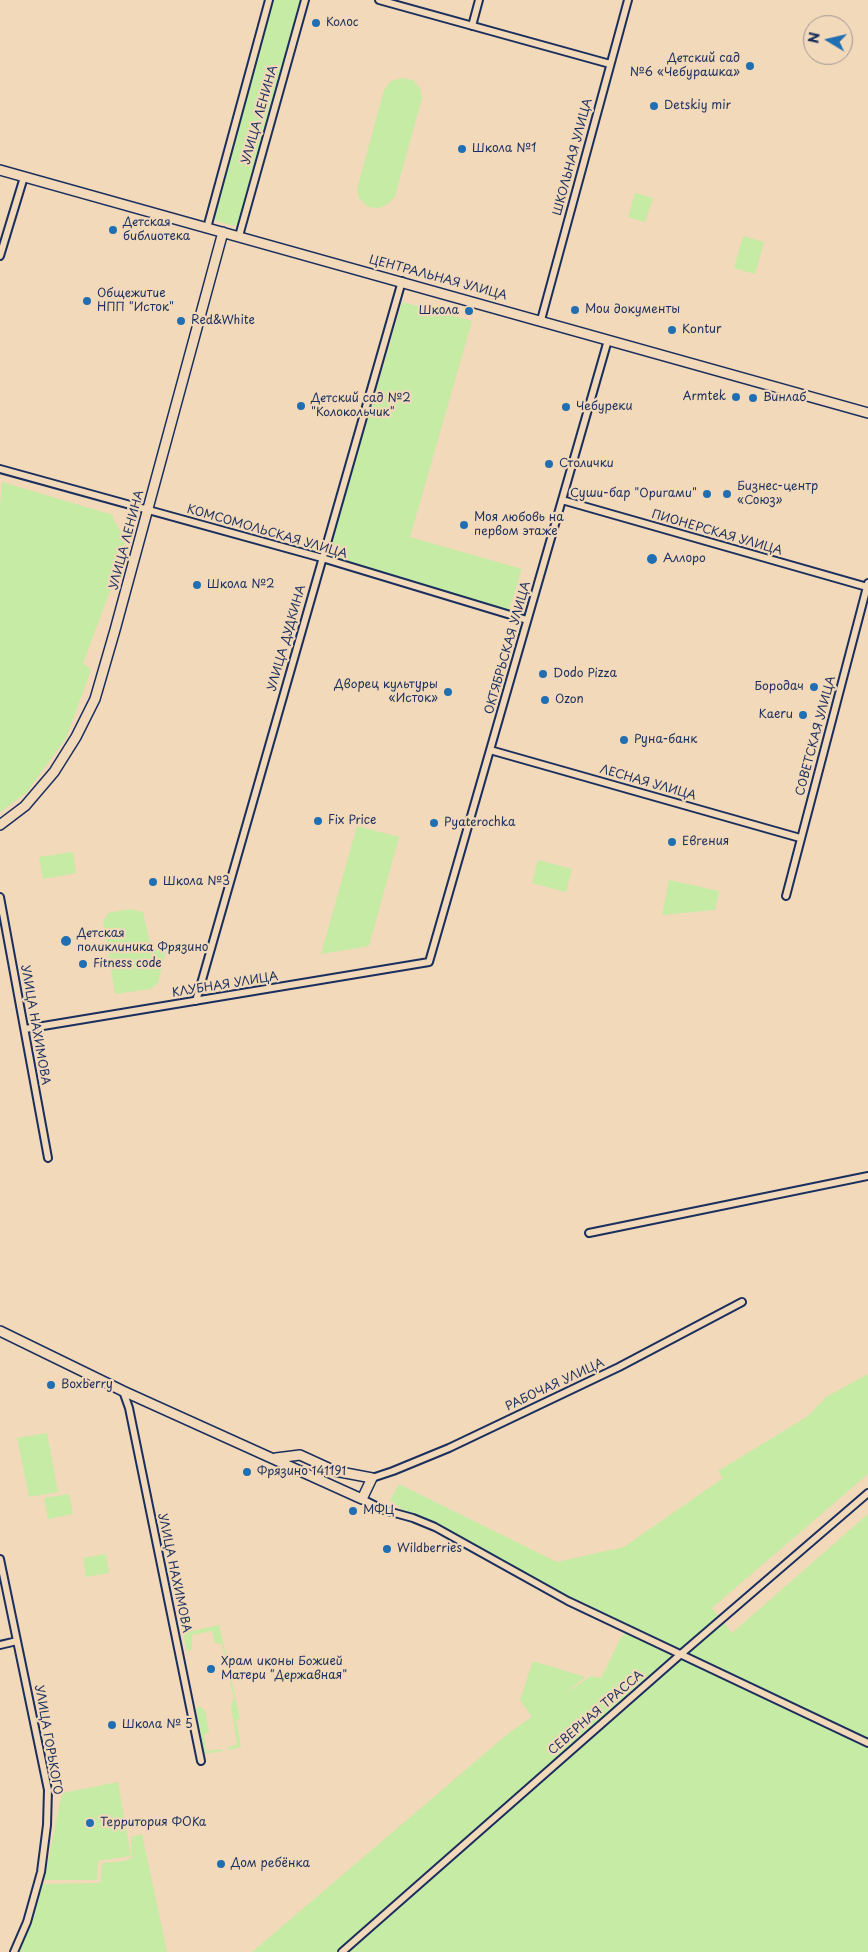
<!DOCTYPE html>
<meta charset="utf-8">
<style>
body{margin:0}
#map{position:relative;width:868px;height:1952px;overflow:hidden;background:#f2d9ba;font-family:"Playpen Sans",sans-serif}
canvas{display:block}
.north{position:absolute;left:803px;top:15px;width:50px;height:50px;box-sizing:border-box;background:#f2d9ba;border:1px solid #9c9595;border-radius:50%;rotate:279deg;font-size:14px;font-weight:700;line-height:20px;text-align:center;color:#1b2f5e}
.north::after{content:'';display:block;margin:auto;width:18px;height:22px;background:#1f6fb2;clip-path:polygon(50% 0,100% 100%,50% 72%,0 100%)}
</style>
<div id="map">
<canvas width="868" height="1952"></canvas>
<div class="north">N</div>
</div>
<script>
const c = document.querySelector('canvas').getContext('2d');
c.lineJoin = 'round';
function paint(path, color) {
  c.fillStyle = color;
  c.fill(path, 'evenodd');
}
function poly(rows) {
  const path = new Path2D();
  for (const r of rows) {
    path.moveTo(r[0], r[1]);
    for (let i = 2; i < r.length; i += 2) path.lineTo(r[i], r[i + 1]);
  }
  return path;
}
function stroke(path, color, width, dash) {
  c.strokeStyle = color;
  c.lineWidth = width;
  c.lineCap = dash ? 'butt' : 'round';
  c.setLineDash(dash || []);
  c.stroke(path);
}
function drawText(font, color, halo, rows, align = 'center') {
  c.font = font + ' "Playpen Sans",sans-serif';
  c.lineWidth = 4.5;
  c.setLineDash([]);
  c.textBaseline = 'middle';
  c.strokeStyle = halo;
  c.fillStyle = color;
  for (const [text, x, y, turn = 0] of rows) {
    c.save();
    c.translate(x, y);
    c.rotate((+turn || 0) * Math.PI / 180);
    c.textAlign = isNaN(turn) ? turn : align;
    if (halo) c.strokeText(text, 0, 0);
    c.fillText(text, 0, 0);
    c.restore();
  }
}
const green = poly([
 [273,0,301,0,239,227,213,220],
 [402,78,413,80,420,88,422,98,395,196,388,204,379,208,368,207,359,198,357,189,384,90,391,81],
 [635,193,653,198,645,222,628,217],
 [743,236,764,242,755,274,734,268],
 [402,302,472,321,410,537,522,569,509,610,328,555],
 [2,482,113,515,113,519,124,537,126,538,120,564,83,663,91,670,66,738,26,793,0,812,0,507],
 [357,826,399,837,369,946,321,954],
 [73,852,76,873,43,879,39,857],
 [538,860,572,869,566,892,532,883],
 [669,880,719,891,715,910,662,915],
 [130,909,143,912,151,948,166,951,158,983,151,989,115,994,103,922,108,913],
 [868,1374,868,1474,712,1608,732,1633,868,1514,868,1952,252,1952,510,1732,532,1717,520,1700,533,1661,585,1677,563,1695,591,1676,601,1678,620,1639,627,1631,413,1518,390,1500,399,1484,557,1562,624,1547,723,1478,718,1471,808,1416,826,1397],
 [47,1433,58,1492,29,1497,17,1438],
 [69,1494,73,1514,48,1519,44,1498],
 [106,1554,109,1573,86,1577,83,1558],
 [219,1625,227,1660,225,1660,222,1644,215,1643,212,1631,192,1635,192,1649,187,1652,183,1633],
 [228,1665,240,1719,236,1720,241,1747,228,1750,228,1747,237,1745,231,1706,234,1699,226,1666],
 [201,1707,205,1711,209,1732,204,1735,206,1751,222,1749,223,1751,204,1754,196,1708],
 [118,1782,131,1856,98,1861,97,1880,44,1880,62,1793],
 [142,1834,167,1952,19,1952,31,1924,43,1884,100,1883,102,1863,124,1861,132,1858,131,1837]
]);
const street = poly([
 [379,0,610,64],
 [472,26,479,0],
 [207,228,269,0],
 [239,236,305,0],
 [0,256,24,177],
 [541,320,628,0],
 [0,469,322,558,527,620],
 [562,500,867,587],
 [490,750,800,838],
 [786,896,868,583],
 [0,897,48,1158],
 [196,1001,402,281],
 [25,1029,429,962,608,340],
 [589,1233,868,1176],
 [123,1391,129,1408,201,1761],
 [372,1478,393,1471,449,1448,619,1367,742,1302],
 [362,1499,384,1510,413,1518,435,1527,568,1601,868,1743],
 [0,1559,48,1790,47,1825,41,1872,27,1922,14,1952],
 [0,1645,17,1641],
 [342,1952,681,1654,868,1493]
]);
const secondary = poly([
 [0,170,868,413],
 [0,825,25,806,54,772,76,737,95,699,115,630,223,232],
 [0,1331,123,1391,362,1499,372,1478,335,1471,300,1455,276,1458]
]);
const markers = [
 [316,23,5,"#1f6fb2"],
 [750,66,5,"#1f6fb2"],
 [654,106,5,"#1f6fb2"],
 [462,149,5,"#1f6fb2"],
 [113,230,5,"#1f6fb2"],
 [87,301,5,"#1f6fb2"],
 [575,310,5,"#1f6fb2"],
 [469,311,5,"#1f6fb2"],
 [181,321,5,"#1f6fb2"],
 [672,330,5,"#1f6fb2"],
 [736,397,5,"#1f6fb2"],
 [753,398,5,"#1f6fb2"],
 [301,406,5,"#1f6fb2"],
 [566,407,5,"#1f6fb2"],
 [549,464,5,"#1f6fb2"],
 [707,494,5,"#1f6fb2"],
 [727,494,5,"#1f6fb2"],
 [464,525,5,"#1f6fb2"],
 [652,559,6,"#1f6fb2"],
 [197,585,5,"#1f6fb2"],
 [543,674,5,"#1f6fb2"],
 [814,687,5,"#1f6fb2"],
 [448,692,5,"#1f6fb2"],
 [545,700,5,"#1f6fb2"],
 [803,715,5,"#1f6fb2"],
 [624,740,5,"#1f6fb2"],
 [318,821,5,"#1f6fb2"],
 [434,823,5,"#1f6fb2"],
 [672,842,5,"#1f6fb2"],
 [153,882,5,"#1f6fb2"],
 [66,941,6,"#1f6fb2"],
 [83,964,5,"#1f6fb2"],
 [51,1385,5,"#1f6fb2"],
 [247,1472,5,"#1f6fb2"],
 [353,1511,5,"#1f6fb2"],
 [387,1549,5,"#1f6fb2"],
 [211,1669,5,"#1f6fb2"],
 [112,1725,5,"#1f6fb2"],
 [90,1823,5,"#1f6fb2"],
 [221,1864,5,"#1f6fb2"]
];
const poiNames = [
 ["Колос",326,23],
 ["Детский сад",740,59,"right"],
 ["№6 «Чебурашка»",740,73,"right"],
 ["Detskiy mir",664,106],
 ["Школа №1",472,149],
 ["Детская",123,223],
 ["библиотека",123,237],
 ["Общежитие",97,294],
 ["НПП \"Исток\"",97,308],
 ["Мои документы",585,310],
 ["Школа",459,311,"right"],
 ["Red&White",191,321],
 ["Kontur",682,330],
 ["Armtek",726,397,"right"],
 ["Винлаб",763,398],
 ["Детский сад №2",311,399],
 ["\"Колокольчик\"",311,413],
 ["Чебуреки",576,407],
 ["Столички",559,464],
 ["Бизнес-центр",737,487],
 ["«Союз»",737,501],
 ["Суши-бар \"Оригами\"",697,494,"right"],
 ["Моя любовь на",474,518],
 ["первом этаже",474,532],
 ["Аллоро",663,559],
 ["Школа №2",207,585],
 ["Dodo Pizza",553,674],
 ["Дворец культуры",438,685,"right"],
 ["«Исток»",438,699,"right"],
 ["Бородач",804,687,"right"],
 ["Ozon",555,700],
 ["Kaeru",793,715,"right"],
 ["Руна-банк",634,740],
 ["Fix Price",328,821],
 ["Pyaterochka",444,823],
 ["Евгения",682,842],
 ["Школа №3",163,882],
 ["Детская",77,934],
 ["поликлиника Фрязино",77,948],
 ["Fitness code",93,964],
 ["Boxberry",61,1385],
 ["Фрязино 141191",257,1472],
 ["МФЦ",363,1511],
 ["Wildberriеs",397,1549],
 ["Храм иконы Божией",221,1662],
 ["Матери \"Державная\"",221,1676],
 ["Школа № 5",122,1725],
 ["Территория ФОКа",100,1823],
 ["Дом ребёнка",231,1864]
];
const streetNames = [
 ["УЛИЦА ЛЕНИНА",260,115,-74],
 ["ШКОЛЬНАЯ УЛИЦА",573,157,-75],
 ["ЦЕНТРАЛЬНАЯ УЛИЦА",438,278,15],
 ["КОМСОМОЛЬСКАЯ УЛИЦА",267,532,16],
 ["ПИОНЕРСКАЯ УЛИЦА",717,533,16],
 ["УЛИЦА ЛЕНИНА",127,540,-75],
 ["УЛИЦА ДУДКИНА",287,638,-74],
 ["ОКТЯБРЬСКАЯ УЛИЦА",508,648,-74],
 ["СОВЕТСКАЯ УЛИЦА",816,736,-75],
 ["ЛЕСНАЯ УЛИЦА",648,783,16],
 ["КЛУБНАЯ УЛИЦА",225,985,-9],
 ["УЛИЦА НАХИМОВА",35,1025,80],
 ["РАБОЧАЯ УЛИЦА",555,1385,-25],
 ["УЛИЦА НАХИМОВА",174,1573,78],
 ["СЕВЕРНАЯ ТРАССА",596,1713,-41],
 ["УЛИЦА ГОРЬКОГО",48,1740,80]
];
paint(green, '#c5eba5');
stroke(street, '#1b2f5e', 10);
stroke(secondary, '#1b2f5e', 12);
stroke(street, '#f2d9ba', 6);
stroke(secondary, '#f2d9ba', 9);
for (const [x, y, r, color] of markers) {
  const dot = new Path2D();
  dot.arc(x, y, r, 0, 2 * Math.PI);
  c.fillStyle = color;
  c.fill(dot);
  stroke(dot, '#f2d9ba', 2);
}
drawText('12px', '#1b2f5e', '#f2d9ba', poiNames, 'left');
drawText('12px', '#1b2f5e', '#f2d9ba', streetNames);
</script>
